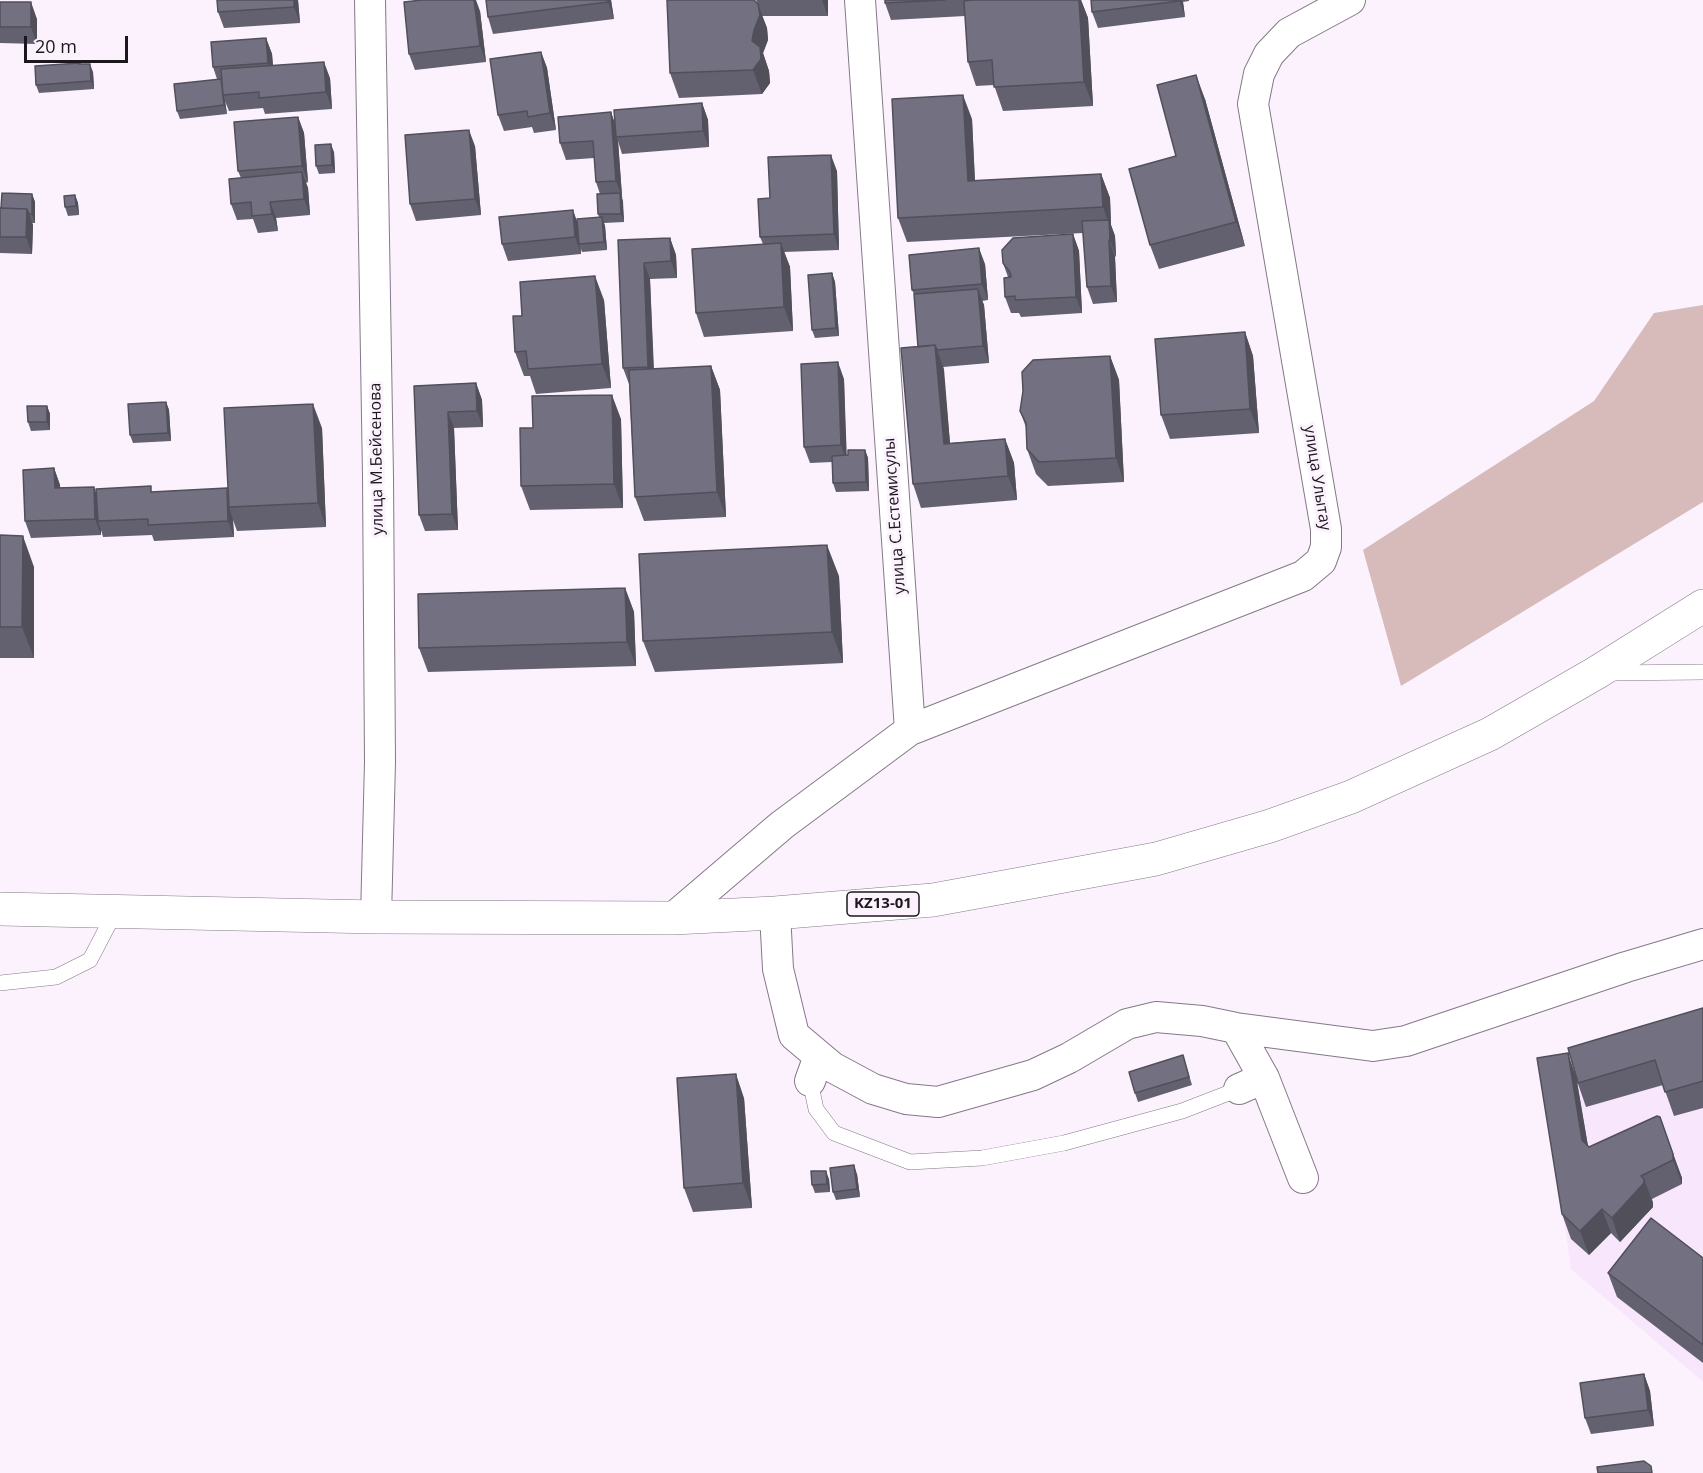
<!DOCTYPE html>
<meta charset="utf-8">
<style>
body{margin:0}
#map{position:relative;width:1703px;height:1473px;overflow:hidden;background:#fcf2fe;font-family:"Open Sans",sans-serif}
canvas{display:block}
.scale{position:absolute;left:24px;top:36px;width:104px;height:27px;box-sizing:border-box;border:3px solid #1b171c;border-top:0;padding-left:8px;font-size:18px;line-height:21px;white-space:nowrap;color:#1b171c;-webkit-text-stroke:4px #fcf2fe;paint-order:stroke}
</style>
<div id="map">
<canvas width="1703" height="1473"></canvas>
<div class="scale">20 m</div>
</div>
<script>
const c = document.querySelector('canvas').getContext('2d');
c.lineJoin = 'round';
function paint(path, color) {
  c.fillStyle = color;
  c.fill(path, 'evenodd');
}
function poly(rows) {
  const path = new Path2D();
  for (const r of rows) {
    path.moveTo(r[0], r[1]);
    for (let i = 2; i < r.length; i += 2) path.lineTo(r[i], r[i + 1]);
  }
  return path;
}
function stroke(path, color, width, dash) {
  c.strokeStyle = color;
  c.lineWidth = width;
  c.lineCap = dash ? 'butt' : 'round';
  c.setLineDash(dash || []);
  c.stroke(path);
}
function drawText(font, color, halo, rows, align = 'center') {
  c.font = font + ' "Open Sans",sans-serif';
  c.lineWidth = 6;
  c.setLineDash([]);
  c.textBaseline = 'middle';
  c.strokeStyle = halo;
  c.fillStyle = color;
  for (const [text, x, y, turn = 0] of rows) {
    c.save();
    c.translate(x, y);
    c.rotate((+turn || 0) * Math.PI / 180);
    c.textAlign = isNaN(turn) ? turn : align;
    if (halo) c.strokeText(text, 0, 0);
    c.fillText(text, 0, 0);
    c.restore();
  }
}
const built = poly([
 [1703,1032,1703,1382,1571,1269,1545,1086]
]);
const green = poly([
 [1703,305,1703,502,1401,686,1363,550,1594,401,1654,313]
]);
const lane = poly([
 [1608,673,1703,672],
 [0,983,56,977,90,960,115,912],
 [810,1081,816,1109,834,1133,910,1162,982,1158,1064,1143,1182,1111,1239,1089]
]);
const street = poly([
 [370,0,378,476,380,762,376,917],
 [860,0,910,730],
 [775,913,778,969,794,1035,832,1067,873,1089,906,1099,938,1102,1033,1075,1069,1058,1127,1024,1156,1017,1202,1021,1236,1028,1373,1046,1406,1041,1626,967,1703,944],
 [673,918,782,825,910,730,1303,576,1321,561,1326,547,1326,529,1253,104,1259,74,1269,54,1289,33,1350,0],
 [1236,1028,1264,1078,1303,1178],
 [810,1081,819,1056],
 [1239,1089,1264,1078]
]);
const highway = poly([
 [0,909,376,917,673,918,775,913,933,900,1015,885,1156,859,1270,826,1351,797,1490,734,1596,673,1703,606]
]);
const wall = poly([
 [217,0,298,0,300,23,224,28,218,12],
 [611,0,614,19,493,34,488,17],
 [756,0,828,0,828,16,762,16,767,28,768,40,763,53,769,71,770,83,762,94,679,98,670,73,758,4],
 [885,0,1081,0,1088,18,1093,106,1003,111,994,85,976,86,968,62,965,16,891,20,885,3],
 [1091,0,1189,0,1189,1,1183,2,1185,17,1098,28,1092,12],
 [0,2,37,19,37,44,0,43],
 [480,11,486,62,415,70,409,54],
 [266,38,272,54,273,66,330,78,332,109,265,114,263,108,229,111,225,101,227,114,180,119,177,111,217,79,213,67],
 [541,52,547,68,556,130,534,133,532,127,504,131,498,115],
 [80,63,80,64,93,72,94,89,39,93,36,85],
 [1205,99,1245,246,1159,269,1150,245,1176,156],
 [702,103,708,120,709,147,622,154,618,141,624,222,604,223,605,226,607,250,582,252,581,249,581,254,508,261,502,244,573,210,577,223,599,217,598,214,600,194,596,182,594,158,566,160,560,143,611,112,615,125],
 [298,117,304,133,308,182,306,183,308,188,310,215,276,218,278,231,258,233,253,219,237,220,231,204,241,178,238,171],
 [972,119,975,181,1101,174,1110,198,1111,225,1115,236,1116,256,1115,257,1117,302,1093,304,1087,287,1083,233,907,242,898,218],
 [475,146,481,215,416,221,410,204],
 [334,152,335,173,319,174,316,166],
 [837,171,839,250,784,252,790,267,793,331,704,337,696,313,763,244,760,237,770,198],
 [32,194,35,202,35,223,32,223,33,225,32,254,0,253,0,208],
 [75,195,78,203,79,215,68,216,65,207],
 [1073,234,1079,251,1082,313,1021,317,1019,313,1011,313,1005,297,1008,277,1003,263],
 [670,238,676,255,677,278,650,279,654,369,711,366,720,390,726,517,644,521,635,497,629,384,623,368,618,240],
 [985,264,988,300,982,301,984,305,989,363,943,367,950,443,1005,439,1014,463,1017,500,921,508,913,484,918,347,914,294,912,290],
 [832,273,835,282,839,336,815,338,812,330],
 [604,300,611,388,536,394,530,376,524,376,515,352,522,316],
 [1245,332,1253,356,1259,433,1170,439,1161,415],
 [1110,356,1119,380,1124,482,1048,486,1036,474,1027,449,1027,430,1020,411],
 [844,379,846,456,865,450,868,458,869,491,836,492,833,483,832,462,810,463,804,447],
 [476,383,482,400,483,427,454,428,458,530,425,531,419,515,414,386],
 [166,402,169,410,171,441,133,443,130,435],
 [47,406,50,414,50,430,31,431,28,422],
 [621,419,623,508,530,510,521,486,533,428],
 [322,428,326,527,237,531,233,520,234,537,154,541,152,535,103,537,101,530,101,535,31,538,25,521,54,468,60,485,60,488,96,493,228,491],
 [0,535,34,567,34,658,0,658],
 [839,576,843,663,655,672,643,641],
 [625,588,634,612,636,666,428,672,419,648],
 [1703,1008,1703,1108,1674,1116,1663,1085,1586,1107,1577,1081,1588,1146,1589,1147,1657,1116,1682,1178,1682,1184,1652,1199,1653,1203,1653,1207,1620,1242,1611,1233,1589,1255,1571,1239,1562,1214,1574,1072],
 [1183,1055,1192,1085,1138,1102,1135,1093],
 [744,1098,752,1208,693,1212,684,1188],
 [857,1174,860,1197,836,1200,833,1192],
 [829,1179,830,1192,815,1193,812,1185],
 [1703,1258,1703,1363,1617,1297,1608,1273],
 [1644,1374,1650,1391,1654,1426,1591,1434,1585,1418]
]);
const shadedWall = poly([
 [294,0,298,0,300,23,294,7],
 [474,0,476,0,480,11,486,62,480,46],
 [607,0,611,0,614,19,608,2],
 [822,0,828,0,828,16],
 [1079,0,1081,0,1088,18,1093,106,1084,82],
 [1179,0,1182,0,1183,2,1185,17],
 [31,2,37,19,37,44,31,27],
 [758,4,767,28,768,40,763,53,769,71,770,83,762,94,753,70,752,41],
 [266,38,272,54,274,79,268,63],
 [541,52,547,68,556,130,550,113],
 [324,62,330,78,332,109,326,92],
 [90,64,93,72,94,89,91,81],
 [1196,75,1205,99,1245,246,1236,222],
 [221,79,223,95,225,101,227,114,224,105],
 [963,95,972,119,976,205,968,181],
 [702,103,708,120,709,147,703,131],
 [611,112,617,129,616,137,618,141,622,197,616,181],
 [298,117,304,133,308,182,302,166],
 [469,130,475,146,481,215,475,199],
 [331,144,334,152,335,173,332,165],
 [831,155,837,171,839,250,834,234],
 [302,172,308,188,310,215,304,199],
 [1101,174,1110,198,1111,225,1115,236,1116,256,1110,240,1110,226,1103,207],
 [620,193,623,201,624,222,621,214],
 [32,194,35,202,35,223,32,214],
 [75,195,78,203,79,215,76,206],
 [270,202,276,218,278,231,272,214],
 [27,209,33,225,32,254,26,237],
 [573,210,579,227,579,244,581,254,575,237],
 [602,217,605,226,607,250,604,242],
 [1073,234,1079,251,1082,313,1076,297],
 [670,238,676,255,677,278,671,261],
 [1109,240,1115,257,1117,302,1111,286],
 [781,243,790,267,793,331,784,307],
 [979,248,985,264,988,300,982,284],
 [644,263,650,279,654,383,648,367],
 [832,273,835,282,839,336,836,328],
 [595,276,604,300,611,388,602,364],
 [978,289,984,305,989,363,983,346],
 [1245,332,1253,356,1259,433,1250,409],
 [935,345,944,369,952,468,944,444],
 [1110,356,1119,380,1124,482,1116,458],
 [838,362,844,379,847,462,841,445],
 [711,366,720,390,726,517,717,492],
 [476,383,482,400,483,427,477,411],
 [612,395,621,419,623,508,614,484],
 [166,402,169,410,171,441,168,433],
 [313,404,322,428,326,527,318,503],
 [47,406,50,414,50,430,47,422],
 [448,412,454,428,458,530,452,514],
 [1005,439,1014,463,1017,500,1008,476],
 [865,450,868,458,869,491,866,482],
 [54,468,60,485,61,504,55,488],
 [94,487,100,503,98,521,101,530,101,535,95,519],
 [227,488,233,505,229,507,233,520,234,537,228,521],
 [23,536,34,567,34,658,22,627],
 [827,545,839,576,843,663,832,632],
 [625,588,634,612,636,666,627,642],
 [1568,1053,1576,1077,1591,1164,1582,1140],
 [736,1074,744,1098,752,1208,743,1183],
 [1660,1117,1682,1178,1682,1184,1673,1160],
 [854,1165,857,1174,860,1197,857,1189],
 [826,1171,829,1179,830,1192,827,1184],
 [1644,1179,1653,1203,1653,1207,1620,1242,1612,1218],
 [1602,1209,1611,1233,1589,1255,1580,1231],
 [1644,1374,1650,1391,1654,1426,1648,1410]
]);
const building = poly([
 [217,0,294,0,294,7,218,12,217,0],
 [422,0,474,0,480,46,409,54,404,2,422,0],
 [486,0,607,0,608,2,488,17,486,0],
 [667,0,754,0,758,4,760,15,754,30,752,41,760,47,761,59,753,70,670,73,667,0],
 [885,0,945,0,885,3,885,0],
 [973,0,1079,0,1084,82,994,87,992,60,968,62,964,1,973,0],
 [1091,0,1179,0,1179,1,1092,12,1091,0],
 [0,2,31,2,31,27,0,27,0,2],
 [266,38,268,63,213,67,211,42,266,38],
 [541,52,550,113,528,117,527,111,498,115,490,59,541,52],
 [324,62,326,92,259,98,259,92,223,95,221,69,324,62],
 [80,63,79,64,90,64,91,81,36,85,35,66,80,63],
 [1196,75,1236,222,1150,245,1129,169,1176,156,1157,85,1196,75],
 [221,79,224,105,177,111,174,84,221,79],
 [963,95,968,181,1101,174,1103,207,898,218,892,99,963,95],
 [702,103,703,131,616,137,614,110,702,103],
 [611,112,616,181,596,182,593,141,560,143,558,117,611,112],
 [298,117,302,166,238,171,234,122,298,117],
 [469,130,475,199,410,204,405,135,469,130],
 [331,144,332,165,316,166,315,145,331,144],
 [831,155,834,234,760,237,758,199,770,198,768,157,831,155],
 [302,172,304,199,270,202,272,214,252,216,251,202,231,204,229,179,302,172],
 [2,193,32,194,32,214,29,214,27,209,1,208,2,193],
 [620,193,621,214,598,214,597,194,620,193],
 [75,195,76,206,65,207,64,196,75,195],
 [0,208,27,209,26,237,0,237,0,208],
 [573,210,575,237,502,244,499,217,573,210],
 [602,217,604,242,579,244,577,219,602,217],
 [1109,220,1110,240,1109,240,1111,286,1087,287,1082,221,1109,220],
 [1073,234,1076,297,1015,300,1015,296,1005,297,1004,278,1011,277,1010,272,1003,263,1002,250,1013,238,1073,234],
 [670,238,671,261,644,263,648,367,623,368,618,240,670,238],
 [781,243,784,307,696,313,692,249,781,243],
 [979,248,982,284,912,290,909,255,979,248],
 [832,273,836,328,812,330,808,275,832,273],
 [595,276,602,364,528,369,526,351,515,352,513,316,522,316,520,282,595,276],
 [978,289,983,346,937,350,935,345,918,347,914,294,978,289],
 [1245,332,1250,409,1161,415,1155,339,1245,332],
 [935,345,944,444,1005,439,1008,476,913,484,901,348,935,345],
 [1110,356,1116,458,1039,462,1027,449,1026,423,1020,411,1023,391,1022,372,1033,360,1110,356],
 [838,362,841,445,804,447,801,364,838,362],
 [711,366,717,492,635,497,629,370,711,366],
 [476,383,477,411,448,412,452,514,419,515,414,386,476,383],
 [612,395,614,484,521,486,520,428,533,428,532,396,612,395],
 [166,402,168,433,130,435,128,404,166,402],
 [313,404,318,503,229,507,224,408,313,404],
 [27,406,47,406,47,422,28,422,27,406],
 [848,450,865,450,866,482,833,483,832,456,848,455,848,450],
 [54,468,55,488,94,487,95,519,25,521,23,470,54,468],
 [151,486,151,492,227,488,228,521,148,525,148,519,98,521,96,489,151,486],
 [0,535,23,536,22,627,0,627,0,535],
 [827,545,832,632,643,641,639,554,827,545],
 [625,588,627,642,419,648,418,594,625,588],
 [1703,1008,1703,1081,1665,1092,1655,1060,1578,1083,1568,1048,1703,1008],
 [1568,1053,1582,1140,1589,1147,1657,1116,1660,1117,1673,1154,1673,1160,1641,1176,1644,1179,1644,1183,1612,1218,1602,1209,1580,1231,1562,1214,1537,1058,1568,1053],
 [1183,1055,1189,1077,1135,1093,1129,1072,1183,1055],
 [736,1074,743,1183,684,1188,677,1078,736,1074],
 [854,1165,857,1189,833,1192,830,1168,854,1165],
 [811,1171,826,1171,827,1184,812,1185,811,1171],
 [1651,1218,1703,1258,1703,1345,1608,1273,1651,1218],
 [1644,1374,1648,1410,1585,1418,1580,1383,1644,1374],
 [1644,1461,1651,1466,1652,1473,1598,1473,1597,1467,1644,1461]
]);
const shields = [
 [883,904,72]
];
const shieldNames = [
 ["KZ13-01",883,904]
];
const streetNames = [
 ["улица М.Бейсенова",377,459,-91],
 ["улица Улытау",1317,478,81],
 ["улица С.Естемисулы",895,516,-94]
];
paint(built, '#f8e7fc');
paint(green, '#d6bbba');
stroke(lane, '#847986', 16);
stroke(street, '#847986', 32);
stroke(highway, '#847986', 34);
stroke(lane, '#fff', 15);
stroke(street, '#fff', 30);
stroke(highway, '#fff', 33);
paint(wall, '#63616f');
paint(shadedWall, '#504f5a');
paint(building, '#737181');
stroke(building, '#504f5a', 1.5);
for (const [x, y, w] of shields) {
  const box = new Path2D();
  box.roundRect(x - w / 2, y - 12, w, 24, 4.5);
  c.fillStyle = '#fcf2fe';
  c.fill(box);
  stroke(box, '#1b171c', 1.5);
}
drawText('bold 15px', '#1b171c', null, shieldNames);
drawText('16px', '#1b171c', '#fcf2fe', streetNames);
</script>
